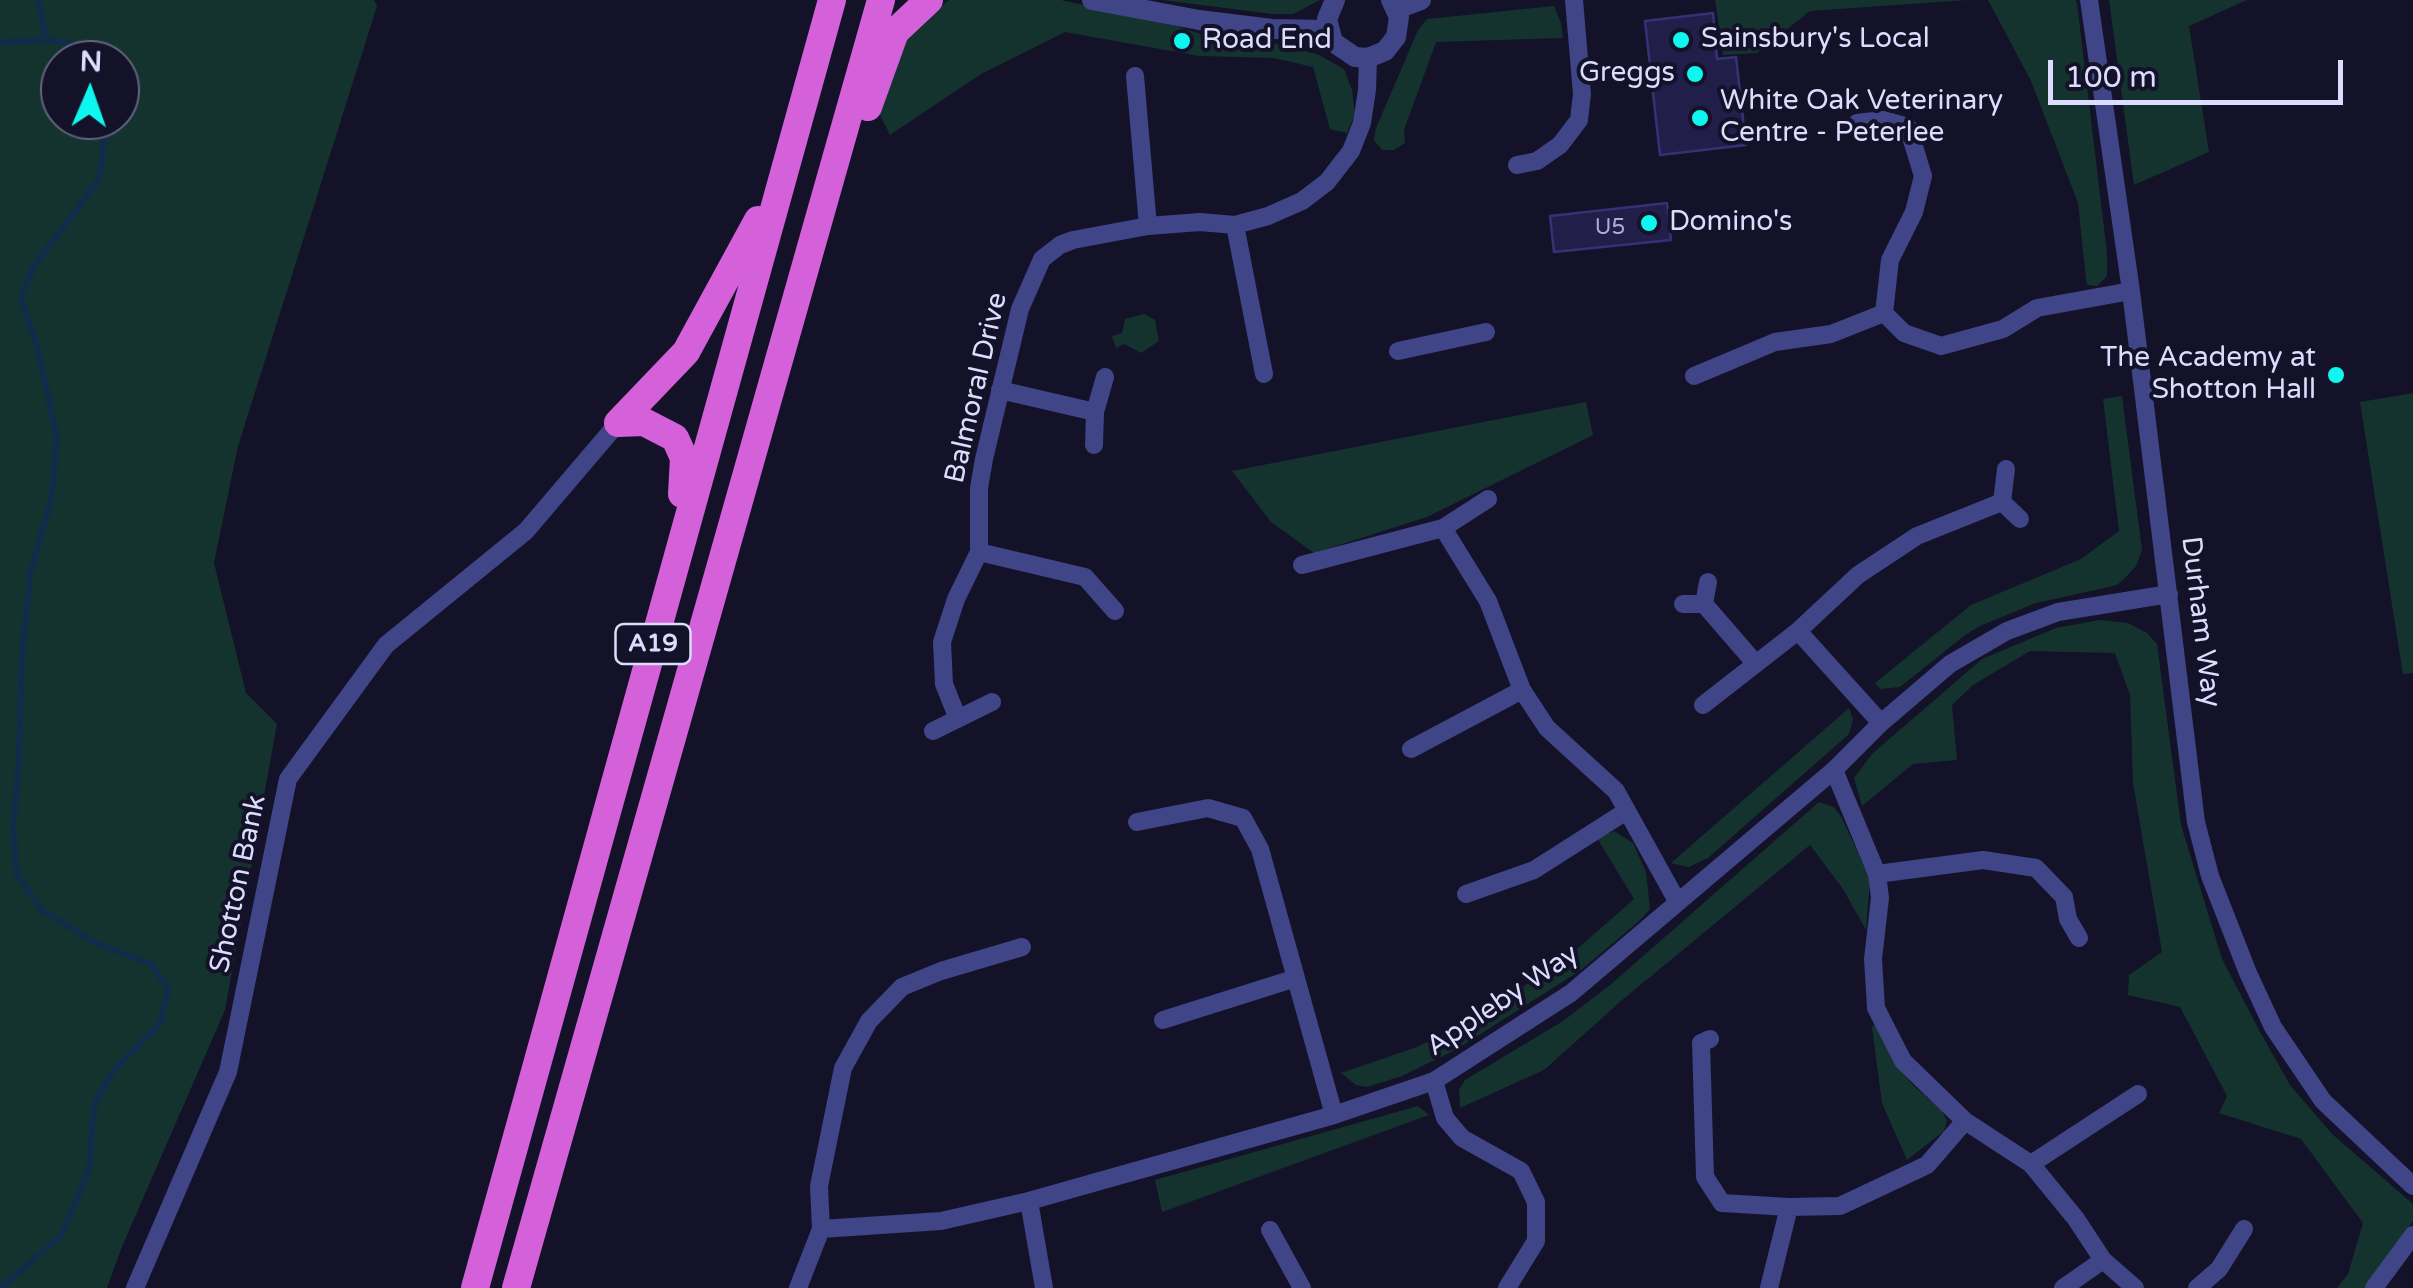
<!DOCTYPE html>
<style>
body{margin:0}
#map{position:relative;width:2413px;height:1288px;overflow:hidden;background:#131229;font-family:"Varela Round",sans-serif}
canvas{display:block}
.north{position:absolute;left:40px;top:40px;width:100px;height:100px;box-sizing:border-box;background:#131229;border:2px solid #63637e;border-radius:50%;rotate:2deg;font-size:28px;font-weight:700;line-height:40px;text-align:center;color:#dbdcfe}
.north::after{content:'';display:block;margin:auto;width:35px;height:45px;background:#0ff6f0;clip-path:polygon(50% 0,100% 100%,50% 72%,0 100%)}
.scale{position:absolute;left:2048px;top:60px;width:295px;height:45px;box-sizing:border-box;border:5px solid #dbdcfe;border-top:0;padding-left:12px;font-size:30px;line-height:35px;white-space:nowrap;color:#dbdcfe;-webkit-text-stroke:8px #131229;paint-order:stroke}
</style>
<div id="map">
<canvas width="2413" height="1288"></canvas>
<div class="north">N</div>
<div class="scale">100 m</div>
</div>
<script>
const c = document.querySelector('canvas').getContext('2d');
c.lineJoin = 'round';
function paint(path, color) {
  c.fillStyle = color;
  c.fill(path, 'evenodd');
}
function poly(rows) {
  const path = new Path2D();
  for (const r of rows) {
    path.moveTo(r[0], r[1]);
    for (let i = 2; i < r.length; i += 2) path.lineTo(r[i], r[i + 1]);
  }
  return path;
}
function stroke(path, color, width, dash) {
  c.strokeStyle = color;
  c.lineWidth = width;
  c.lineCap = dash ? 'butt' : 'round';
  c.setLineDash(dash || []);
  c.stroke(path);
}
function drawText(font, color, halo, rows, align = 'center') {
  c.font = font + ' "Varela Round",sans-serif';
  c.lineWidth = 8;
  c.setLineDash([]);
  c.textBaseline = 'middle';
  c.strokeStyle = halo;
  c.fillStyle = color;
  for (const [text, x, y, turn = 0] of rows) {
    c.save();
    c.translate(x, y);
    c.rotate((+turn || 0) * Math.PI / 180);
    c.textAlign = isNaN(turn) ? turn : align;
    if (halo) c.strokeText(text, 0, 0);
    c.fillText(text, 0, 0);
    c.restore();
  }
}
const green = poly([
 [0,0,374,0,377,6,238,446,214,563,246,693,277,724,225,1010,121,1249,107,1288,0,1288],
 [60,60,120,60,120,120,60,120],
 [949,0,1061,0,1173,25,1213,38,1280,44,1319,55,1344,69,1352,90,1355,114,1347,133,1330,129,1313,67,1274,58,1199,56,1065,32,981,74,890,135,878,111,901,39],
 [1162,0,1320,0,1293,14,1272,14],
 [1715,0,1967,0,1810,11,1757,53,1723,55],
 [1988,0,2075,0,2077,3,2107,253,2107,276,2097,286,2087,285,2086,279,2078,203,2031,81],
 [2109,0,2247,0,2189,26,2209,152,2134,185],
 [1554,6,1561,23,1563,38,1436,42,1404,130,1405,143,1394,150,1382,150,1374,140,1376,128,1418,30,1427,19],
 [1144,314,1155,320,1159,341,1141,353,1124,344,1116,348,1112,336,1122,333,1125,319],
 [2413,393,2413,673,2403,674,2360,402],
 [2122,396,2142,550,2136,566,2126,577,2117,585,2036,603,1982,625,1965,635,1900,687,1880,689,1875,683,1971,605,2081,559,2119,531,2103,399],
 [1586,402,1593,435,1427,517,1314,553,1271,522,1232,471],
 [2099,620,2128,623,2147,633,2157,644,2181,825,2222,959,2259,1030,2290,1085,2332,1134,2413,1204,2413,1221,2367,1288,2337,1288,2348,1274,2363,1223,2301,1139,2219,1113,2227,1096,2180,1007,2128,995,2129,975,2162,952,2133,783,2130,695,2115,653,2030,651,1973,685,1952,705,1957,760,1913,764,1862,806,1854,778,1872,754,1982,659,2056,628],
 [1849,708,1853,720,1849,734,1708,858,1689,867,1671,863],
 [1819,802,1834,807,1842,818,1870,879,1866,930,1843,889,1810,845,1621,1001,1544,1070,1460,1108,1459,1090,1465,1080,1563,1021,1610,985],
 [1614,831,1633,843,1646,872,1650,909,1638,922,1581,970,1457,1049,1402,1076,1367,1087,1356,1085,1341,1073,1417,1047,1469,1020,1561,963,1634,899,1597,838],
 [1875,1024,1898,1067,1912,1084,1942,1111,1947,1121,1944,1131,1907,1160,1882,1103,1872,1027],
 [1418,1106,1429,1115,1162,1212,1155,1180]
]);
const stream = poly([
 [38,0,47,40],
 [0,42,47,40,68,43,102,60],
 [1,1288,62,1235,89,1169,94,1106,112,1072,161,1022,168,988,151,964,97,944,42,910,17,875,13,829,19,759,22,654,31,570,51,500,57,439,39,353,21,298,34,266,99,179,107,120]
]);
const building = poly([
 [1713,13,1717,59,1736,57,1746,145,1660,155,1645,21,1713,13],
 [1667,203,1671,240,1554,252,1550,216,1667,203]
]);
const minor = poly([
 [2089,0,2131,291,2196,822,2210,876,2248,973,2273,1027,2323,1101,2413,1186],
 [1135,76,1148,226],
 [1857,123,1883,120,1908,127,1923,176,1914,212,1890,260,1884,313,1904,333,1941,346,2003,329,2037,308,2131,291],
 [1517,165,1537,161,1560,145,1579,120,1582,94,1574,0],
 [1235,225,1264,374],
 [1398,351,1486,332],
 [1694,376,1775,342,1831,334,1884,313],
 [1000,390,1095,412],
 [1094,445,1095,412,1105,377],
 [2002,502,2020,519],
 [1443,528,1488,499],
 [979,552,1085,577,1115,611],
 [1302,565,1443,528,1488,601,1522,690,1547,728,1616,791,1677,901],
 [1683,604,1704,604,1756,664],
 [1704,604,1708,582],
 [1798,631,1881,723],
 [1703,705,1798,631,1858,575,1917,536,2002,502,2006,469],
 [958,719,944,684,942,642,956,599,979,552,979,488,984,459,1020,309,1042,259,1060,245,1073,240,1148,226,1200,222,1235,225,1268,216,1302,201,1327,182,1351,151,1362,123,1367,90,1368,58],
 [933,731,992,702],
 [1411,749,1522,690],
 [1834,770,1877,874,1880,898,1873,959,1876,1008,1903,1061,1965,1121,2031,1164,2076,1219,2103,1260,2135,1288],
 [1137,822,1208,808,1243,818,1260,849,1334,1115],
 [1877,874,1983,860,2036,868,2064,897,2068,919,2079,938],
 [1466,894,1534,870,1625,812],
 [1163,1020,1296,978],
 [1710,1039,1701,1043,1705,1177,1722,1203,1789,1207,1840,1206,1927,1165,1965,1121],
 [1434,1081,1445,1118,1462,1138,1521,1171,1536,1202,1536,1241,1507,1288],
 [2031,1164,2138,1094],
 [1029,1201,1044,1288],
 [821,1229,941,1221,1029,1201,1334,1115,1434,1081,1571,993,1834,770,1881,723,1950,664,2007,631,2058,612,2169,594],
 [1270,1230,1302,1288],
 [135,1288,228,1072,288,779,386,645,526,531,618,423],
 [798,1288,821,1229,819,1186,843,1068,869,1021,902,987,941,971,1022,947],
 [1769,1288,1789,1207],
 [2063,1288,2103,1260],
 [2197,1288,2219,1269,2244,1229],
 [2374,1288,2413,1235]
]);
const tertiary = poly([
 [1092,0,1199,20,1272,29,1328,30],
 [1335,0,1327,19,1333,42,1355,57,1368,58,1385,51,1396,37,1399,17,1391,0],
 [1396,9,1421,0]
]);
const trunk = poly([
 [868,107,895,32,929,0],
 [618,423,686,352,758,220],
 [618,423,644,422,675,438,684,458,682,494],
 [475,1288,832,0],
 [516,1288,881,0]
]);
const markers = [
 [1681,40,10,"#0ff6f0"],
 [1182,41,10,"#0ff6f0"],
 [1695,74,10,"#0ff6f0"],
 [1700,118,10,"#0ff6f0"],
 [1649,223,10,"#0ff6f0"],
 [2336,375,10,"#0ff6f0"]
];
const numberNames = [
 ["U5",1610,228]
];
const shields = [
 [653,644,75]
];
const shieldNames = [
 ["A19",653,644]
];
const poiNames = [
 ["Sainsbury's Local",1701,40],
 ["Road End",1202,41],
 ["Greggs",1675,74,"right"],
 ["White Oak Veterinary",1720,102],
 ["Centre - Peterlee",1720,134],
 ["Domino's",1669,223],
 ["The Academy at",2316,359,"right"],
 ["Shotton Hall",2316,391,"right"]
];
const streetNames = [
 ["Balmoral Drive",977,388,-77],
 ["Durham Way",2200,622,83],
 ["Shotton Bank",239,884,-78],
 ["Appleby Way",1503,1001,-34]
];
paint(green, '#15332e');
stroke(stream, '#0f2c4b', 6);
paint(building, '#221e4a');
stroke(building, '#363175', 2.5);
stroke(minor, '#3f4586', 18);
stroke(tertiary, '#3f4586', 20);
stroke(trunk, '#d461da', 28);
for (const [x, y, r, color] of markers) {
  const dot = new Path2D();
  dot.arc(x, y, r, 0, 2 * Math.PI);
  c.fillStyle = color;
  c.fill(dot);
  stroke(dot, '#131229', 4);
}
drawText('22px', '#adacd1', null, numberNames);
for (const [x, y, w] of shields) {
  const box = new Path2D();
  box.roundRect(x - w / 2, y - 20, w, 40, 8);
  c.fillStyle = '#131229';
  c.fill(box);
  stroke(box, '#dbdcfe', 2.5);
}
drawText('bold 25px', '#dbdcfe', null, shieldNames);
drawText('28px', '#dbdcfe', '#131229', poiNames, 'left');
drawText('28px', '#dbdcfe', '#131229', streetNames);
</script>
